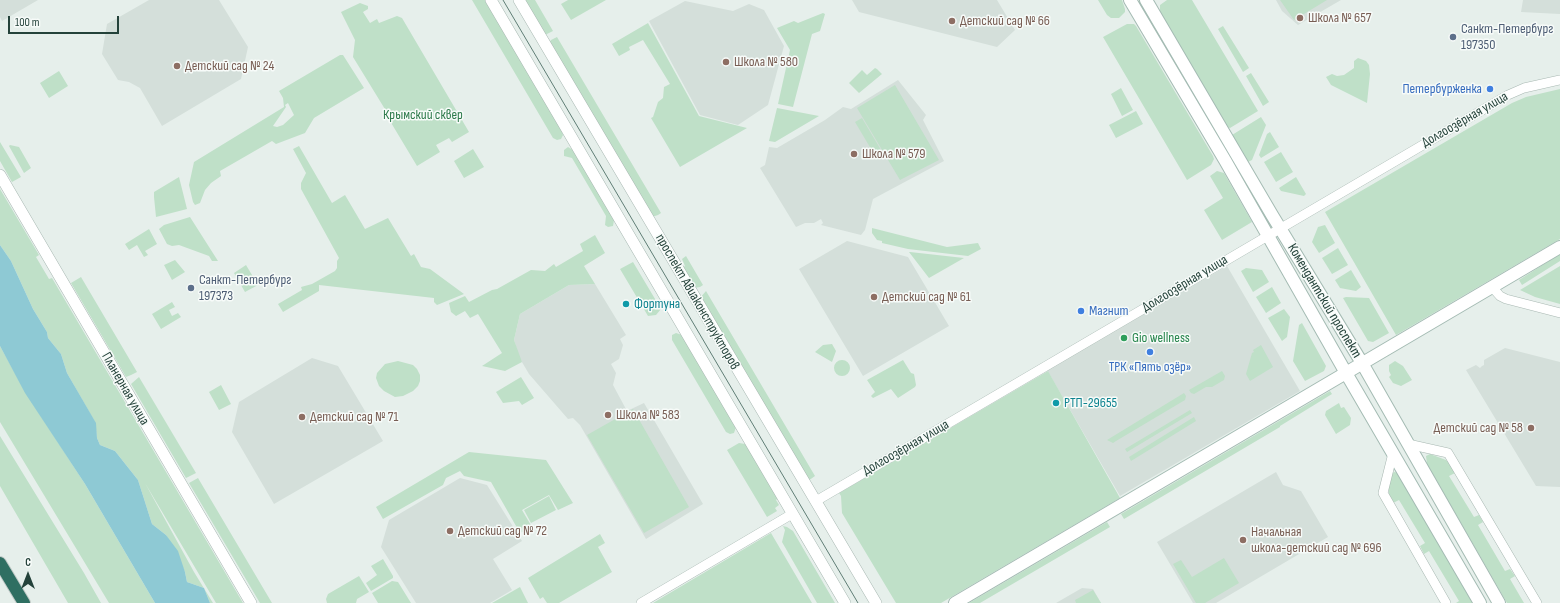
<!DOCTYPE html>
<meta charset="utf-8">
<style>
body{margin:0}
#map{position:relative;width:1560px;height:603px;overflow:hidden;background:#e6efeb;font-family:"Sofia Sans Condensed",sans-serif}
canvas{display:block}
.north{position:absolute;left:8px;top:555px;width:40px;height:40px;-webkit-text-stroke:3px #f7fbf9;paint-order:stroke;rotate:0deg;font-size:11px;font-weight:700;line-height:16px;text-align:center;color:#24423a}
.north::after{content:'';display:block;margin:auto;width:14px;height:18px;background:#24423a;clip-path:polygon(50% 0,100% 100%,50% 72%,0 100%)}
.scale{position:absolute;left:8px;top:16px;width:111px;height:18px;box-sizing:border-box;border:2px solid #24423a;border-top:0;padding-left:5px;font-size:12px;line-height:14px;white-space:nowrap;color:#24423a;-webkit-text-stroke:3px #f7fbf9;paint-order:stroke}
</style>
<div id="map">
<canvas width="1560" height="603"></canvas>
<div class="north">С</div>
<div class="scale">100 m</div>
</div>
<script>
const c = document.querySelector('canvas').getContext('2d');
c.lineJoin = 'round';
function paint(path, color) {
  c.fillStyle = color;
  c.fill(path, 'evenodd');
}
function poly(rows) {
  const path = new Path2D();
  for (const r of rows) {
    if (r.length === 3) {
      path.moveTo(r[0] + r[2], r[1]);
      path.arc(r[0], r[1], r[2], 0, 2 * Math.PI);
      continue;
    }
    path.moveTo(r[0], r[1]);
    for (let i = 2; i < r.length; i += 2) path.lineTo(r[i], r[i + 1]);
  }
  return path;
}
function stroke(path, color, width, dash) {
  c.strokeStyle = color;
  c.lineWidth = width;
  c.lineCap = dash ? 'butt' : 'round';
  c.setLineDash(dash || []);
  c.stroke(path);
}
function drawText(font, color, halo, rows, align = 'center') {
  c.font = font + ' "Sofia Sans Condensed",sans-serif';
  c.lineWidth = 3;
  c.setLineDash([]);
  c.textBaseline = 'middle';
  c.strokeStyle = halo;
  c.fillStyle = color;
  for (const [text, x, y, turn = 0] of rows) {
    c.save();
    c.translate(x, y);
    c.rotate((+turn || 0) * Math.PI / 180);
    c.textAlign = isNaN(turn) ? turn : align;
    if (halo) c.strokeText(text, 0, 0);
    c.fillText(text, 0, 0);
    c.restore();
  }
}
const built = poly([
 [0,0,38,0,2,21,0,17],
 [149,0,219,0,248,47,241,79,162,126,140,88,129,82,118,80,102,54,107,24],
 [852,0,997,0,1015,30,997,47,859,12],
 [1276,0,1341,0,1298,25,1282,11],
 [1523,0,1560,0,1560,14,1521,12],
 [685,1,733,11,749,4,764,10,784,46,768,105,738,125,700,115,649,21],
 [898,80,926,115,923,120,944,161,873,199,865,230,861,235,821,225,823,223,821,219,814,223,805,223,796,227,760,168,765,165,769,147,777,148,825,120,843,107,851,109],
 [847,241,908,257,949,326,863,376,799,269],
 [1227,266,1300,391,1120,496,1047,370],
 [595,284,626,335,620,339,623,345,619,359,611,364,616,373,613,385,627,411,644,403,703,504,646,539,580,425,573,418,568,419,529,374,519,357,514,340,520,314,569,285],
 [1505,348,1560,362,1560,487,1536,486,1466,370,1476,365,1480,368,1482,366,1484,365,1484,360],
 [312,358,338,366,383,441,274,504,232,432,239,402],
 [1276,472,1283,485,1301,491,1328,537,1216,603,1193,603,1157,542],
 [460,478,487,485,522,541,493,559,512,590,490,603,416,603,381,547,389,520],
 [1082,588,1093,589,1101,603,1056,603]
]);
const green = poly([
 [472,0,485,0,562,131,563,135,561,139,557,140,553,138],
 [525,0,535,0,553,31,545,35],
 [568,0,606,0,571,20,561,4],
 [1098,0,1122,0,1125,9,1125,12,1119,18,1111,18,1107,15],
 [1167,0,1192,0,1258,111,1230,128,1227,127,1160,13,1160,5],
 [1280,0,1327,0,1294,20],
 [360,3,368,6,368,9,363,12,370,23,377,19,379,23,397,16,402,18,469,132,452,142,449,138,436,145,440,152,417,166,390,121,391,119,353,57,355,40,341,12],
 [823,13,825,14,820,31,812,34,793,107,778,104,790,50,777,28,794,21,798,23],
 [648,23,699,116,747,128,680,167,651,118,653,117,658,102,663,98,664,87,670,84,643,40,629,47,630,50,619,56,612,44],
 [1127,24,1134,24,1136,26,1213,156,1214,159,1211,165,1187,180,1103,37],
 [1223,26,1249,68,1243,72,1218,29],
 [557,37,661,213,658,215,652,217,549,43,551,40],
 [340,55,343,55,364,88,314,118,305,133,276,144,272,141,220,171,221,176,211,183,205,190,200,203,195,205,193,202,189,185,194,162,284,107,283,98,279,91],
 [288,103,294,115,283,125,277,127,273,126,286,107,285,105],
 [1358,58,1366,61,1369,65,1370,74,1367,103,1331,85,1326,77,1332,74,1337,76,1344,75,1354,68,1354,61],
 [875,68,877,69,882,74,859,93,849,83,862,70,867,75],
 [59,71,68,86,49,98,40,83],
 [1251,73,1269,102,1263,106,1246,76],
 [895,85,939,160,900,180,857,108],
 [1121,88,1133,110,1122,116,1111,94],
 [1560,89,1560,239,1396,335,1325,212,1512,103,1526,97],
 [777,108,819,116,775,142,769,141],
 [1136,111,1143,124,1116,138,1109,125],
 [1261,117,1266,125,1252,160,1248,162,1232,135],
 [862,118,881,150,874,154,855,122],
 [1270,132,1279,147,1261,158,1259,155,1267,134],
 [0,142,21,177,12,182,0,161],
 [10,145,19,147,31,168,24,173,9,146],
 [299,146,332,203,345,195,365,229,388,218,411,256,414,254,421,267,430,269,464,294,437,305,434,302,434,298,319,285,319,291,283,312,278,304,302,290,301,287,312,284,335,271,337,268,337,261,339,258,301,189,301,183,306,173,293,149],
 [568,147,573,150,614,220,613,226,608,227,605,225,606,216,572,158,564,156,564,150],
 [473,149,484,167,464,178,454,161],
 [1281,152,1293,172,1276,182,1264,162],
 [1217,171,1224,173,1252,222,1222,240,1204,210,1223,198,1210,176],
 [179,177,187,209,156,217,154,197,154,192],
 [1296,177,1306,194,1304,196,1281,191,1279,188],
 [0,189,39,255,36,257,49,279,52,278,243,603,216,603,145,483,194,572,213,603,210,603,204,588,187,582,185,572,166,535,152,524,138,480,115,451,100,445,97,438,95,422,67,373,61,354,48,338,47,332,33,309,11,261,0,245],
 [190,217,218,261,212,261,209,256,179,245,172,246,167,244,159,229,164,225],
 [1325,225,1335,243,1319,253,1312,242,1318,227],
 [872,228,947,247,978,243,981,249,968,256,908,249,882,243,882,241,877,240,872,233],
 [149,229,157,244,145,251,148,255,144,257,137,245,129,250,125,244],
 [595,235,605,253,584,266,595,284,569,285,520,314,514,340,522,362,505,371,482,366,502,353,478,314,470,318,465,311,456,316,451,312,449,303,465,296,469,302,492,290,497,289,531,270,545,271,554,264,556,267,583,251,580,244],
 [1338,248,1348,265,1332,274,1322,258],
 [909,252,910,252,964,258,929,278],
 [1560,254,1560,261,1522,285,1519,280],
 [686,256,703,285,700,287,694,288,682,268,685,266,682,259],
 [175,260,185,272,172,280,164,265],
 [633,262,661,309,656,315,648,316,620,269],
 [246,265,258,285,245,292,234,273],
 [1560,266,1560,304,1535,297,1520,290],
 [1246,268,1262,270,1269,282,1253,292,1241,271],
 [1351,270,1361,287,1356,291,1340,288,1335,280],
 [81,277,137,372,131,375,126,377,71,283],
 [1272,287,1281,303,1266,313,1256,297],
 [706,291,815,476,808,481,700,298],
 [1346,297,1369,298,1389,333,1373,342,1368,341,1343,298],
 [172,302,175,307,169,310,172,316,178,313,181,317,161,329,152,314],
 [1284,309,1290,317,1287,337,1282,341,1268,318],
 [1302,323,1326,366,1324,371,1305,381,1293,361,1299,325],
 [676,333,682,335,736,427,734,433,730,434,726,432,672,340,672,335],
 [832,344,836,351,832,362,815,352,823,345],
 [1261,345,1273,367,1250,381,1246,374,1252,353,1254,352,1253,350],
 [0,346,26,393,85,484,155,603,109,603,0,422],
 [903,360,911,373,914,374,916,385,915,387,898,398,891,389,873,398,871,396,875,392,867,380],
 [842,368,8],
 [398,361,413,365,417,369,420,375,420,381,418,386,413,391,403,396,395,397,384,391,379,386,376,378,377,373,385,364],
 [1395,361,1403,366,1412,380,1401,386,1393,383,1389,377,1391,375,1389,371,1389,365],
 [1048,371,1120,498,941,603,896,603,842,513,841,496,839,493],
 [1222,371,1225,376,1224,380,1212,387,1206,387,1194,394,1191,393,1189,390],
 [139,377,196,473,186,478,131,384],
 [521,377,534,398,522,405,519,401,503,403,496,392],
 [221,385,231,404,219,410,209,392],
 [1330,391,1332,394,1280,426,1280,427,1124,519,1121,514],
 [1184,393,1186,396,1185,400,1116,441,1113,443,1107,440],
 [1339,403,1341,408,1344,407,1351,418,1350,425,1336,434,1325,415,1326,411],
 [633,409,689,507,644,533,587,435],
 [1190,410,1192,413,1127,452,1125,449],
 [1194,417,1196,421,1131,461,1129,457],
 [0,436,84,573,101,603,68,603,0,486],
 [739,443,745,444,748,446,778,498,776,500,779,505,775,508,777,511,767,517,727,450],
 [469,452,546,460,573,503,558,510,549,495,522,510,532,527,520,533,491,482,464,476,460,471,446,478,443,485,383,519,376,507],
 [1430,454,1446,460,1450,464,1455,473,1449,476,1474,517,1479,515,1483,522,1478,525,1505,571,1510,569,1515,576,1510,579,1524,603,1507,603,1427,464,1426,456],
 [1394,472,1399,473,1476,603,1456,603,1459,601,1429,551,1424,554,1420,546,1425,543,1399,500,1393,503,1389,497,1389,483,1392,474],
 [198,478,272,603,260,603,189,483],
 [549,496,556,510,531,523,524,510],
 [1107,522,1110,527,980,603,969,603],
 [783,526,787,527,793,531,835,603,817,603,782,542,785,530],
 [771,533,812,603,653,603],
 [600,534,605,543,598,547,612,572,559,603,547,603,543,597,540,599,528,578],
 [1224,558,1239,583,1205,603,1196,603,1173,564,1181,560,1192,577],
 [383,559,393,576,393,578,371,591,366,583,377,575,371,566],
 [359,576,369,592,357,599,356,603,327,603,326,599,328,594],
 [392,581,398,582,411,603,378,603,372,593],
 [520,587,528,603,492,603],
 [1093,590,1101,603,1076,603,1075,600]
]);
const water = poly([
 [0,245,11,261,33,309,47,332,48,338,61,354,67,373,96,423,97,438,100,445,115,451,138,480,152,524,166,535,178,551,185,572,187,582,204,588,210,603,155,603,85,484,25,393,0,346]
]);
const minor = poly([
 [1492,287,1500,296,1506,299,1560,313],
 [1408,444,1448,453,1537,603],
 [1393,453,1383,493,1446,603],
 [816,501,1508,95,1524,88,1560,80],
 [641,603,792,514]
]);
const tertiary = poly([
 [491,0,845,603],
 [519,0,876,603],
 [0,175,251,603]
]);
const secondary = poly([
 [1130,0,1226,162,1346,373,1480,603],
 [1146,0,1272,215,1362,363,1499,603],
 [955,603,1560,247]
]);
const motorway = poly([
 [0,563,24,603]
]);
const tram = poly([
 [503,0,858,603]
]);
const markers = [
 [1300,18,4,"#8d6e63"],
 [952,21,4,"#8d6e63"],
 [1453,37,4,"#5c6f8a"],
 [726,62,4,"#8d6e63"],
 [177,66,4,"#8d6e63"],
 [1490,89,4,"#3f7fe0"],
 [854,154,4,"#8d6e63"],
 [191,288,4,"#5c6f8a"],
 [874,297,4,"#8d6e63"],
 [626,304,4,"#0f9aa8"],
 [1081,311,4,"#3f7fe0"],
 [1124,338,4,"#2e9e5b"],
 [1150,352,4,"#3f7fe0"],
 [1056,403,4,"#0f9aa8"],
 [608,415,4,"#8d6e63"],
 [302,417,4,"#8d6e63"],
 [1531,428,4,"#8d6e63"],
 [450,531,4,"#8d6e63"],
 [1243,540,4,"#8d6e63"]
];
const educationNames = [
 ["Школа № 657",1308,18],
 ["Детский сад № 66",960,21],
 ["Школа № 580",734,62],
 ["Детский сад № 24",185,66],
 ["Школа № 579",862,154],
 ["Детский сад № 61",882,297],
 ["Школа № 583",616,415],
 ["Детский сад № 71",310,417],
 ["Детский сад № 58",1523,428,"right"],
 ["Детский сад № 72",458,531],
 ["Начальная",1251,532],
 ["школа-детский сад № 696",1251,548]
];
const serviceNames = [
 ["Санкт-Петербург",1461,29],
 ["197350",1461,45],
 ["Санкт-Петербург",199,280],
 ["197373",199,296]
];
const shopNames = [
 ["Петербурженка",1482,89],
 ["Магнит",1089,311,"left"],
 ["ТРК «Пять озёр»",1150,367,"center"]
];
const parkNames = [
 ["Крымский сквер",423,115]
];
const streetNames = [
 ["Долгоозёрная улица",1465,120,-30],
 ["Долгоозёрная улица",1185,284,-31],
 ["Комендантский проспект",1324,301,59],
 ["проспект Авиаконструкторов",697,302,60],
 ["Планерная улица",125,389,60],
 ["Долгоозёрная улица",906,448,-30]
];
const cultureNames = [
 ["Фортуна",634,304],
 ["РТП-29655",1064,403]
];
const leisureNames = [
 ["Gio wellness",1132,338]
];
paint(built, '#d4dfda');
paint(green, '#bfe0c8');
paint(water, '#8ec9d4');
stroke(minor, '#a8b8b2', 10);
stroke(tertiary, '#a8b8b2', 12);
stroke(secondary, '#a4bbb3', 14);
stroke(motorway, '#c2cac8', 14);
stroke(minor, '#fff', 9);
stroke(tertiary, '#fff', 11);
stroke(secondary, '#fff', 12);
stroke(motorway, '#2f6f62', 12);
stroke(tram, '#5f7d75', 1);
for (const [x, y, r, color] of markers) {
  const dot = new Path2D();
  dot.arc(x, y, r, 0, 2 * Math.PI);
  c.fillStyle = color;
  c.fill(dot);
  stroke(dot, '#f7fbf9', 1.5);
}
drawText('14px', '#785e54', '#f7fbf9', educationNames, 'left');
drawText('14px', '#4e5e75', '#f7fbf9', serviceNames, 'left');
drawText('14px', '#366cbe', '#f7fbf9', shopNames, 'right');
drawText('14px', '#2d7a4b', '#f7fbf9', parkNames);
drawText('14px', '#24423a', '#f7fbf9', streetNames);
drawText('14px', '#0d838f', '#f7fbf9', cultureNames, 'left');
drawText('14px', '#27864d', '#f7fbf9', leisureNames, 'left');
</script>
